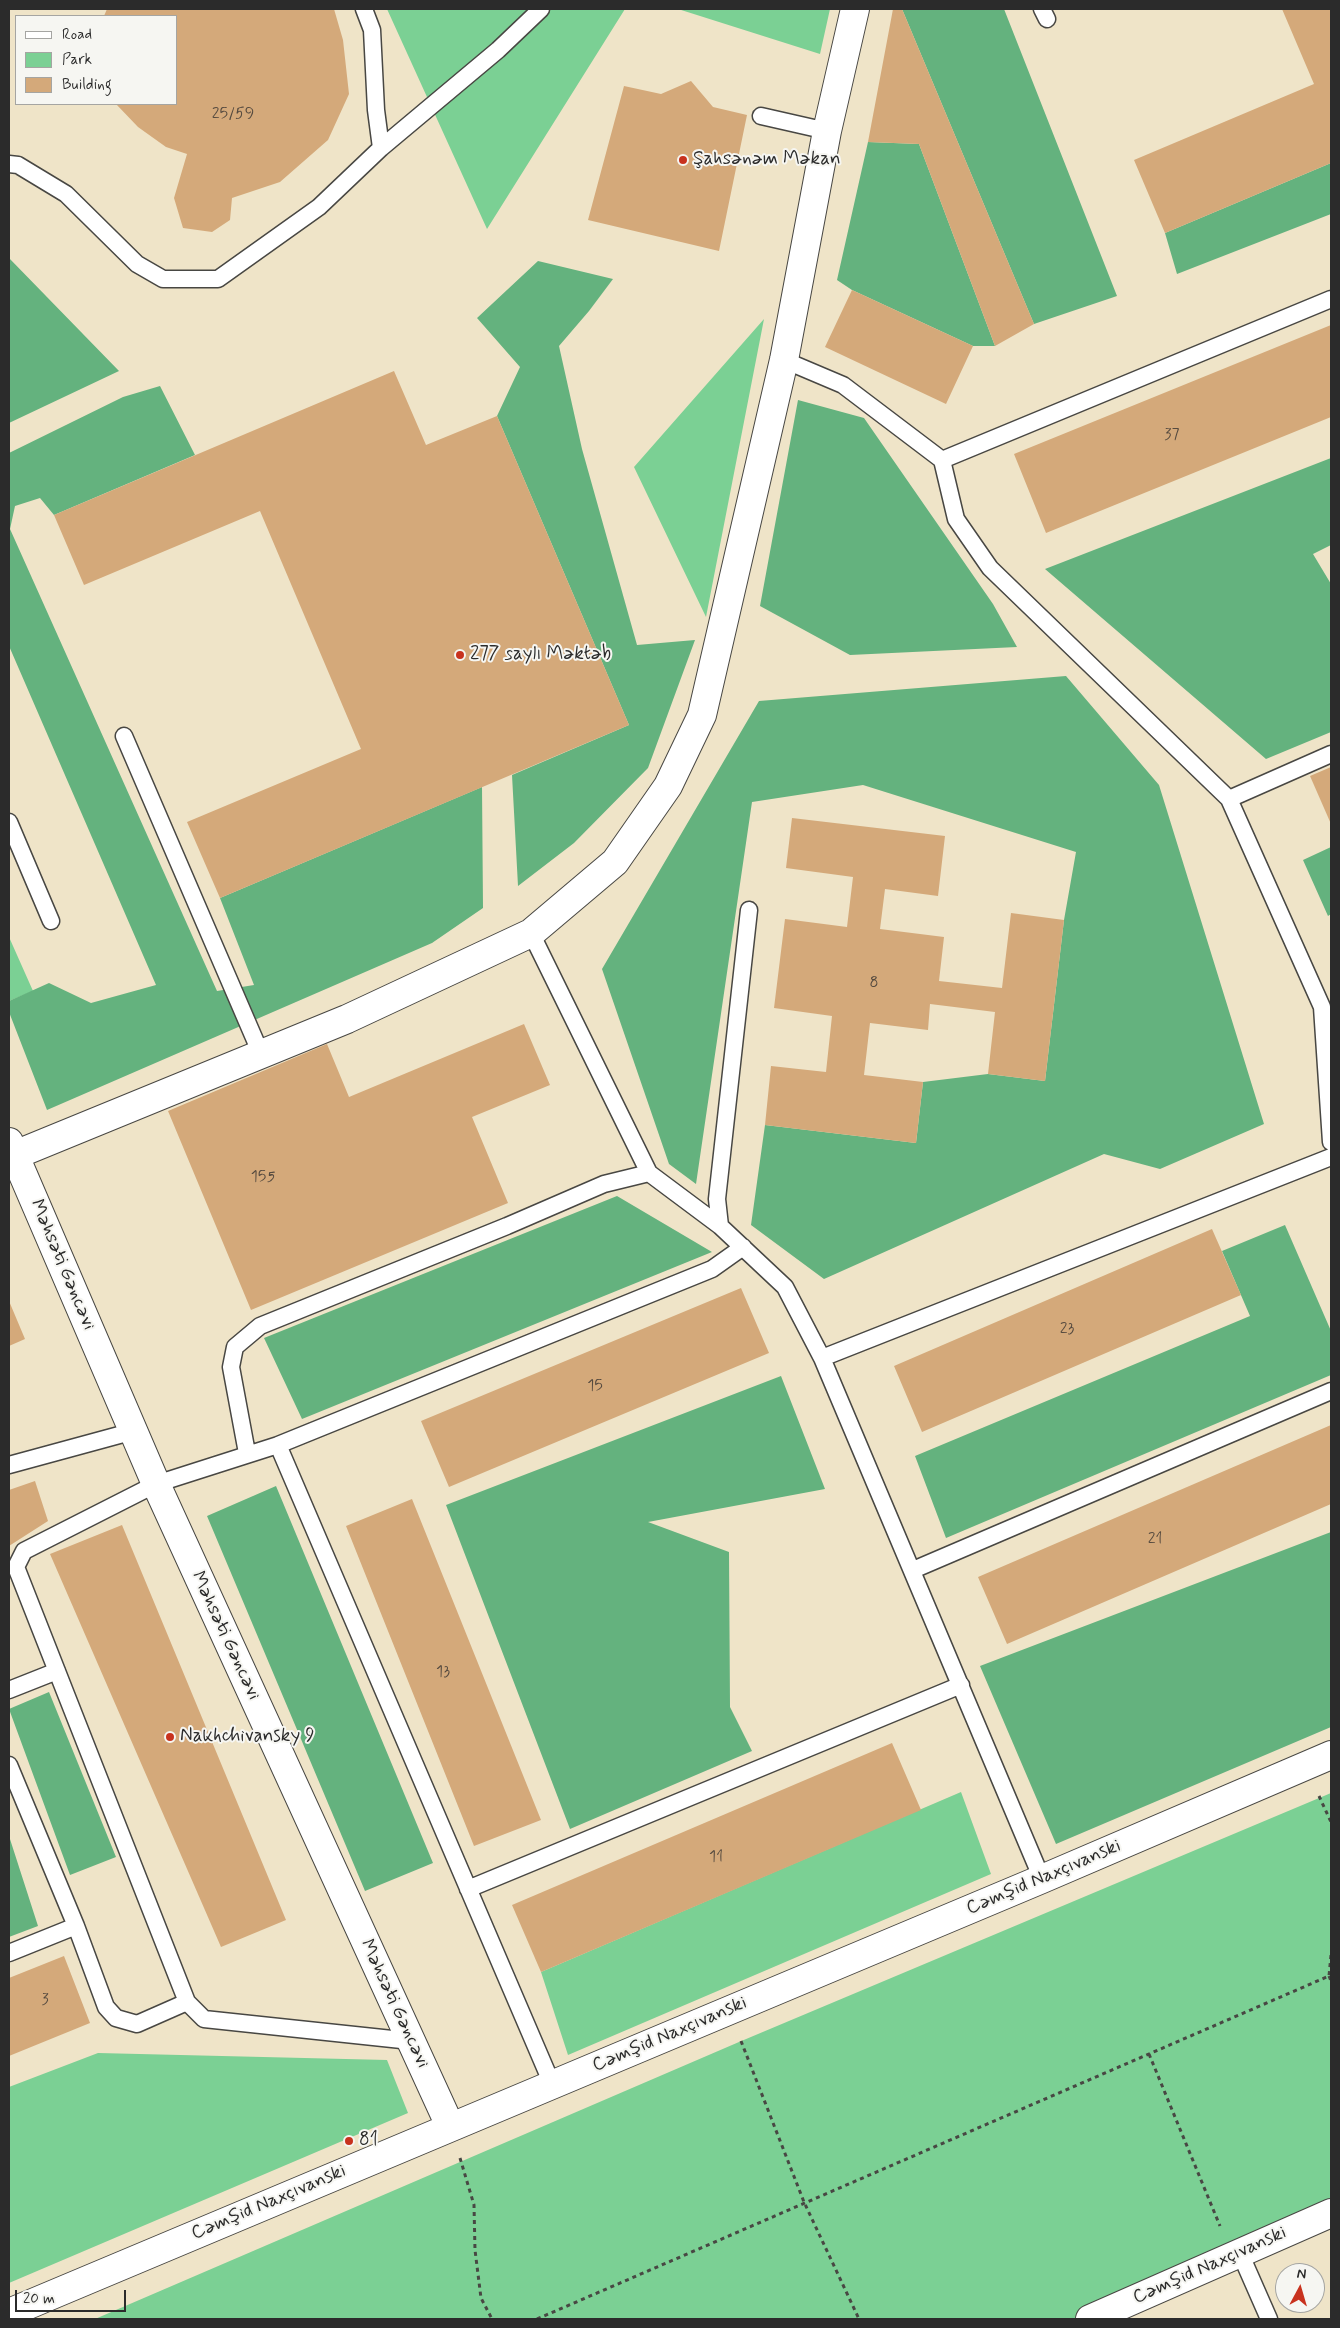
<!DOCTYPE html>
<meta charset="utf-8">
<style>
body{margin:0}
#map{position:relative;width:1340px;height:2328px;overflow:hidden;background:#efe4c8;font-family:Mynerve,sans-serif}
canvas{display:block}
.frame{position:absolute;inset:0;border:10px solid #2b2b2b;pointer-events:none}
.legend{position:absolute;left:15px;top:15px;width:162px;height:90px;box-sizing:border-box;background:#f6f6f2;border:1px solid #a5a5a2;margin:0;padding:6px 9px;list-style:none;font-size:15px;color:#2b2b2b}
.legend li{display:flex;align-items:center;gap:10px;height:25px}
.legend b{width:25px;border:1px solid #a5a5a2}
.north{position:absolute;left:1275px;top:2263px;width:50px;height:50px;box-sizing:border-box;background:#f6f6f2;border:1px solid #a5a5a2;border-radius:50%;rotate:6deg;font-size:14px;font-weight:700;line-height:20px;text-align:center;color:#2b2b2b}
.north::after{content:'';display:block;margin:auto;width:18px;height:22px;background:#c8321e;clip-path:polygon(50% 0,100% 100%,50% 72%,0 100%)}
.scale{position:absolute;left:15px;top:2290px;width:111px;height:22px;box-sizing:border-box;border:2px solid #2b2b2b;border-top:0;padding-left:6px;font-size:15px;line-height:18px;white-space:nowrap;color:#2b2b2b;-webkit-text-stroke:4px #f6f6f2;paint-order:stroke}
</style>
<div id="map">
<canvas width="1340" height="2328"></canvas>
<div class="frame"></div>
<ul class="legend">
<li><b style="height:6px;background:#fff"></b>Road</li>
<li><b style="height:14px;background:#7bd094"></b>Park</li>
<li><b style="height:14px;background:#d4a97a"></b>Building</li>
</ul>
<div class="north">N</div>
<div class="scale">20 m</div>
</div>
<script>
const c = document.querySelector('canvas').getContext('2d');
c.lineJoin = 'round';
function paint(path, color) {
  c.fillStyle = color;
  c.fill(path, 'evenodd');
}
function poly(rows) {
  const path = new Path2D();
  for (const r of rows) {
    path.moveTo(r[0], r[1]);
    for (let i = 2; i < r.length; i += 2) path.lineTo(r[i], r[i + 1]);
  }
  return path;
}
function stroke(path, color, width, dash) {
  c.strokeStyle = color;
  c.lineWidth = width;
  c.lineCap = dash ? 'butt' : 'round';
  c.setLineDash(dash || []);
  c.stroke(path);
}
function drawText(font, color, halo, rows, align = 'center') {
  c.font = font + ' Mynerve,sans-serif';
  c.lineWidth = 4;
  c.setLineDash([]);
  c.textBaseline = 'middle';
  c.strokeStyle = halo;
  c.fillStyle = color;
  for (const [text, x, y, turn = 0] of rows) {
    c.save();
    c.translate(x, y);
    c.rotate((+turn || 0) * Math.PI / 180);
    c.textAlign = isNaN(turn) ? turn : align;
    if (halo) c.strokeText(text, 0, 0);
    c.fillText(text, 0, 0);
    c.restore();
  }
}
const green = poly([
 [387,9,625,9,487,229],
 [678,9,830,9,820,54],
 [764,319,706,617,634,467],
 [9,937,33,991,9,1001],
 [961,1792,991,1874,568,2055,541,1972],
 [1331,1793,1331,2202,1079,2319,95,2319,739,2042],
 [98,2053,387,2060,408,2113,9,2283,9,2087]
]);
const forest = poly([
 [902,9,1004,9,1117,296,1034,324],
 [868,142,919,144,995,346,973,346,852,290,837,280],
 [1331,163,1331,214,1177,274,1165,233],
 [9,258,119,371,9,423],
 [538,261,613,279,589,311,559,346,582,449,637,645,695,640,648,768,574,843,518,886,512,775,629,725,497,416,520,367,477,318],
 [160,386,195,455,54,515,40,498,15,506,10,529,217,991,254,985,220,898,482,787,483,908,432,943,47,1110,9,1012,9,1001,49,983,91,1003,156,985,9,646,9,453,123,397],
 [798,400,864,418,993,604,1017,647,850,655,760,606],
 [1331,458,1331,545,1313,554,1331,584,1331,732,1266,759,1045,569],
 [1066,676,1159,785,1264,1124,1160,1169,1104,1154,824,1279,751,1225,765,1125,916,1143,923,1082,988,1074,1045,1081,1064,920,1076,852,863,785,752,802,696,1184,669,1164,602,969,759,701],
 [1331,847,1331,914,1328,916,1303,860],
 [617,1196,712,1252,302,1419,264,1338],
 [1285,1225,1331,1331,1331,1375,946,1538,915,1456,1250,1316,1222,1251],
 [781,1376,825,1489,648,1522,729,1552,730,1707,752,1751,570,1829,446,1505],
 [276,1486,433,1863,365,1891,207,1516],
 [1331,1532,1331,1727,1056,1844,980,1666],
 [49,1692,116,1857,70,1875,9,1709],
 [9,1836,38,1926,9,1937]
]);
const building = poly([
 [107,9,334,9,343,40,349,94,328,140,280,182,232,198,230,220,212,232,183,228,174,198,187,154,166,147,138,127,116,104,176,104,176,16,104,16],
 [893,9,902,9,1034,324,995,346,919,144,868,142],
 [1282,9,1331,9,1331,163,1165,233,1134,160,1314,84],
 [691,81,713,107,747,115,719,251,588,220,624,86,661,94],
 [852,290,973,346,946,404,825,347],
 [1331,325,1331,417,1046,533,1014,454],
 [394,371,426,445,497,416,629,725,220,898,187,822,361,749,260,511,84,585,54,515],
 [1331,767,1331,824,1310,776],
 [792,818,945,836,938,896,885,889,880,929,944,937,939,981,1002,988,1011,913,1064,920,1045,1081,988,1074,995,1012,930,1004,928,1030,870,1023,864,1075,923,1082,916,1143,765,1125,771,1066,826,1072,832,1016,774,1008,785,919,847,927,853,877,786,868],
 [524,1024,550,1085,472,1117,508,1203,251,1310,168,1111,327,1044,349,1097],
 [1212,1229,1241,1295,922,1432,894,1366],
 [741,1288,769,1353,449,1487,421,1421],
 [9,1301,25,1339,9,1346],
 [1331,1425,1331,1504,1007,1644,978,1577],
 [35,1481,48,1521,9,1546,9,1490],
 [412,1499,541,1820,474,1846,346,1526],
 [122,1525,286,1920,221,1947,50,1554],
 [892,1743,921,1810,541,1972,512,1905],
 [64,1956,90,2023,9,2056,9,1978]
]);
const path = poly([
 [1319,1796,1331,1822],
 [1329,1976,1331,1981],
 [741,2041,804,2202,859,2319],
 [1149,2054,1220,2226],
 [460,2158,474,2205,475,2250,481,2298,492,2319],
 [537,2319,1329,1976,1331,1955]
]);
const lane = poly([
 [1042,9,1047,19],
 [761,116,827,131],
 [381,148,498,50,541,9],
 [9,164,18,165,66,194,137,264,163,279,218,279,319,207,381,148,376,110,372,30,364,9],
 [784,360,843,385,942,460,956,519,990,568,1229,799,1322,1007,1331,1142],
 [942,460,1331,299],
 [124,736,261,1054],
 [1229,799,1331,754],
 [9,822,51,921],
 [531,933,649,1173,720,1226,785,1287,822,1358,1042,1879],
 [720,1226,717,1199,749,910],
 [822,1358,1331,1157],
 [278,1445,712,1269,743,1247],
 [247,1453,231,1367,235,1347,260,1326,507,1226,604,1184,649,1173],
 [9,1465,134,1431],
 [913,1570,1331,1391],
 [9,1690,57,1671],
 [9,1765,76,1926,106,2007,116,2018,137,2024,187,2002],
 [468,1889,961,1685],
 [9,1953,76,1926],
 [411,2041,204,2019,187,2002,16,1567,24,1551,156,1484,278,1445,552,2084],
 [1240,2253,1269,2319]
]);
const street = poly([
 [9,1142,156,1484,450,2126],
 [15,1155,347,1019,531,933,615,862,668,786,702,715,784,360,827,131,855,9],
 [9,2313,1042,1879,1331,1755],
 [1090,2319,1331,2213]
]);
const markers = [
 [683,160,5,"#c8321e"],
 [460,655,5,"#c8321e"],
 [170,1737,5,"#c8321e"],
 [349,2141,5,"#c8321e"]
];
const numberNames = [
 ["25/59",233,115],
 ["37",1172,436],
 ["8",874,984],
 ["155",263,1178],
 ["23",1067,1330],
 ["15",595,1387],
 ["21",1155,1540],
 ["13",443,1673],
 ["11",716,1858],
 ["3",45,2001]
];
const poiNames = [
 ["Şahsənəm Məkan",693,160],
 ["277 saylı Məktəb",470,655],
 ["Nakhchivansky 9",180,1737],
 ["81",359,2141]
];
const streetNames = [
 ["Məhsəti Gəncəvi",62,1265,67],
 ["Məhsəti Gəncəvi",225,1636,65],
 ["Cəmşid Naxçıvanski",1044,1878,-23],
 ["Məhsəti Gəncəvi",394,2004,65],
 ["Cəmşid Naxçıvanski",670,2035,-23],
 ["Cəmşid Naxçıvanski",269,2203,-23],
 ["Cəmşid Naxçıvanski",1210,2266,-24]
];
paint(green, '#7bd094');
paint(forest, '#64b27e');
paint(building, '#d4a97a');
stroke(lane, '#484743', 19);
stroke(street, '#484743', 30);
stroke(path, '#484743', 3, [4, 4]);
stroke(lane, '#fff', 16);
stroke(street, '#fff', 28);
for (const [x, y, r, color] of markers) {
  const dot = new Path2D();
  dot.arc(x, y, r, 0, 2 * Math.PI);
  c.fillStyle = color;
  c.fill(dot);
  stroke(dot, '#f6f6f2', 2);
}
drawText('16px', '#554a3f', null, numberNames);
drawText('19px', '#2b2b2b', '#f6f6f2', poiNames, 'left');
drawText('19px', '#2b2b2b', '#f6f6f2', streetNames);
</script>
